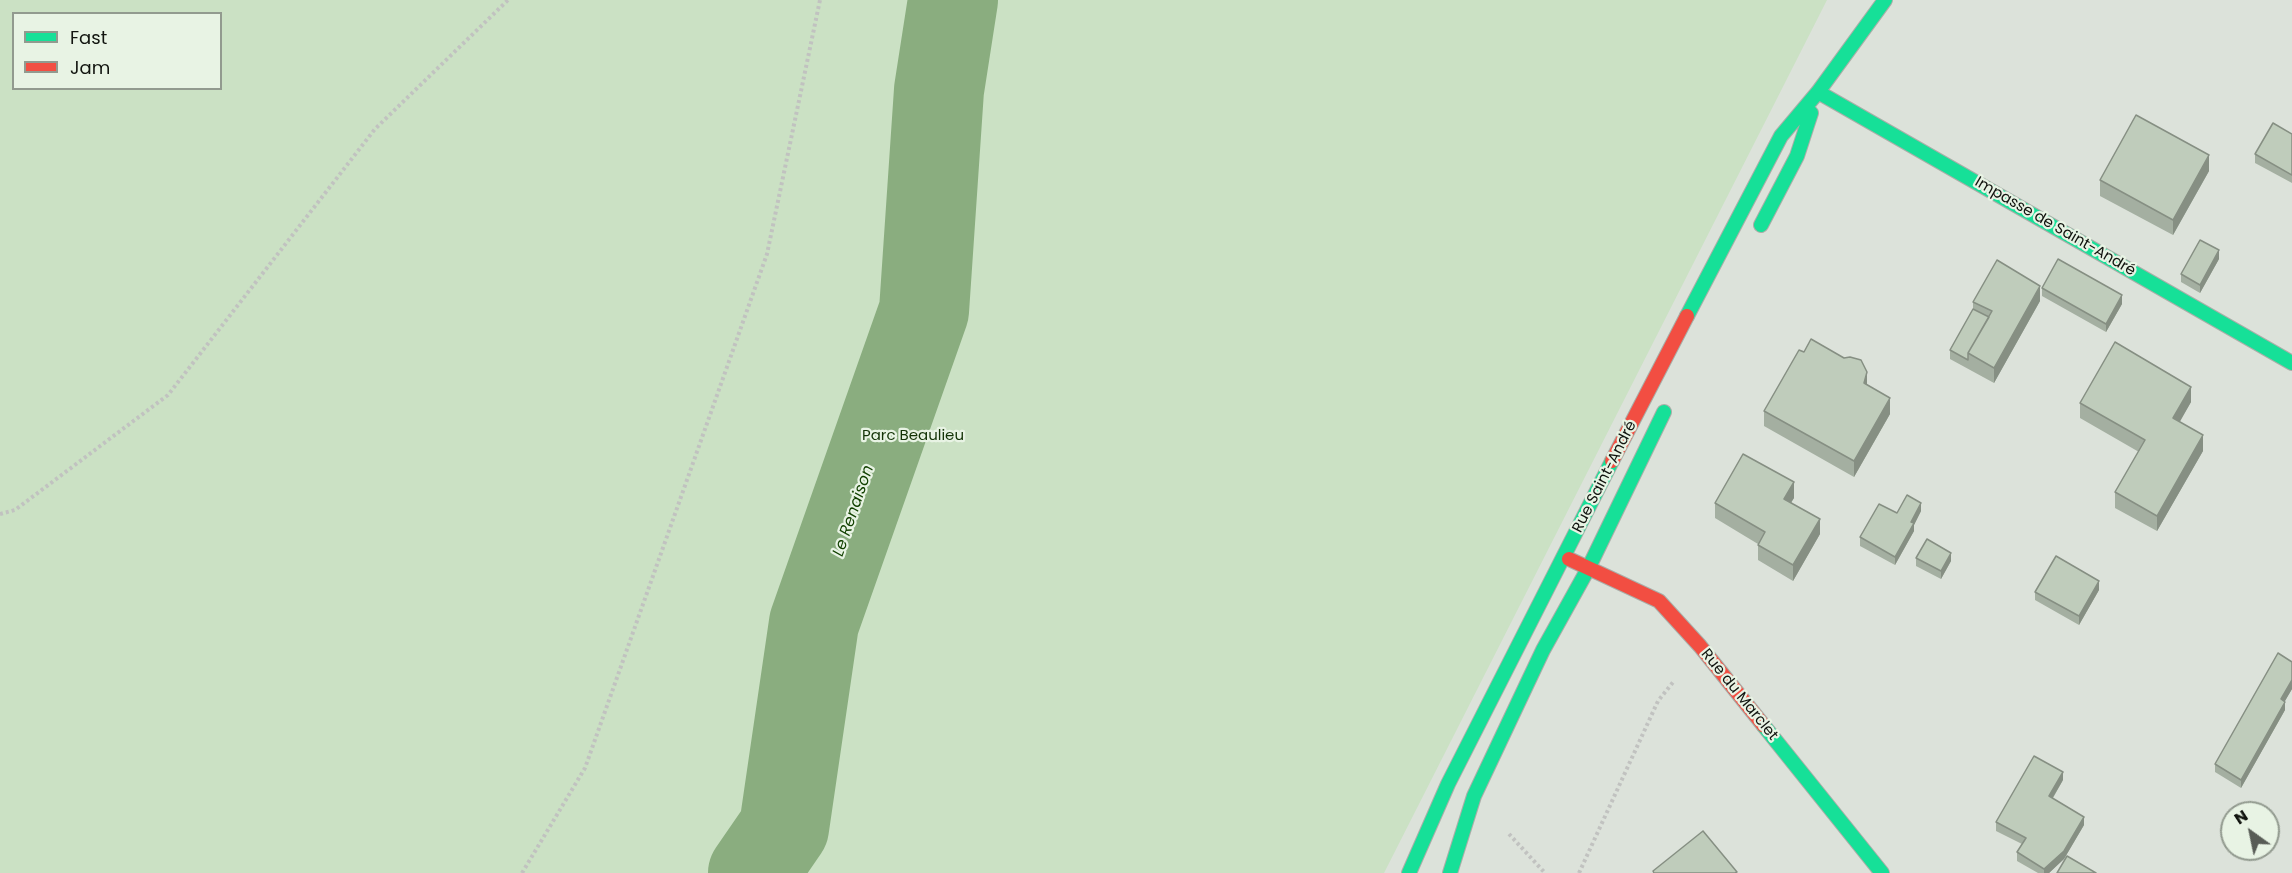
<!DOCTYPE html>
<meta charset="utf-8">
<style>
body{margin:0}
#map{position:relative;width:2292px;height:873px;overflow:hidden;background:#dce2da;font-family:Poppins,sans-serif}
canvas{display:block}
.legend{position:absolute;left:12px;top:12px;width:210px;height:78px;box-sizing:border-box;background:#e8f3e4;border:2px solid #929a8f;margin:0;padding:8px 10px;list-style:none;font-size:18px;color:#11140f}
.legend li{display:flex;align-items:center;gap:12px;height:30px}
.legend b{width:30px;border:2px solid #929a8f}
.north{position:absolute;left:2220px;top:801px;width:60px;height:60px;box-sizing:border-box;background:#e8f3e4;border:2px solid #929a8f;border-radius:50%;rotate:327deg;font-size:16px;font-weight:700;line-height:24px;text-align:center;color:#11140f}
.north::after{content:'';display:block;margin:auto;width:21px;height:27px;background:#585c56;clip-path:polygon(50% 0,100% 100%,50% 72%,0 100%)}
</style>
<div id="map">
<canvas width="2292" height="873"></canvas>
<ul class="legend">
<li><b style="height:8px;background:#16e098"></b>Fast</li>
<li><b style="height:8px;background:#f24e42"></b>Jam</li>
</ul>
<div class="north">N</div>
</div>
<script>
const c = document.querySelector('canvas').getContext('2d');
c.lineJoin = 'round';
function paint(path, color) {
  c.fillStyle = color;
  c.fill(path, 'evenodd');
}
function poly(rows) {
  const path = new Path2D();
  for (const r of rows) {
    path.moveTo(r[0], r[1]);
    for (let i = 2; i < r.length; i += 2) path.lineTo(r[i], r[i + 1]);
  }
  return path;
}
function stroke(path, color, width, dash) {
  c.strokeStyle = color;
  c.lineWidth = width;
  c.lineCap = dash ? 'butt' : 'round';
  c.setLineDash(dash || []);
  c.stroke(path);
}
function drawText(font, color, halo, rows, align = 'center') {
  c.font = font + ' Poppins,sans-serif';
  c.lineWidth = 4.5;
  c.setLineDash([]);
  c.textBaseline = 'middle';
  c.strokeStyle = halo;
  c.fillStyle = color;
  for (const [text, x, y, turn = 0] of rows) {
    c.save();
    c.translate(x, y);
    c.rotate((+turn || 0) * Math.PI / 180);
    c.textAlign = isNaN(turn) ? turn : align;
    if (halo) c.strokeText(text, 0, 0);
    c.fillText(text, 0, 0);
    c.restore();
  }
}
const green = poly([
 [0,0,1827,0,1384,873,0,873],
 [14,14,220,14,220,88,14,88]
]);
const river = poly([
 [753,873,784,828,814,623,924,311,939,90,953,0]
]);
const path = poly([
 [0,514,15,510,168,395,375,129,508,0],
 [1509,834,1545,873],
 [522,873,585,768,767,254,820,0],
 [1579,873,1658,701,1674,681]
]);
const fast = poly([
 [1818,92,2292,363],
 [1761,225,1797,156,1811,113],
 [1687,316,1781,136,1818,92,1885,0],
 [1764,726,1882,873],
 [1409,873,1448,784,1612,461],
 [1450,873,1474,796,1543,650,1588,569,1664,412]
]);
const jam = poly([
 [1612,461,1687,316],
 [1569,559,1659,601,1700,646,1764,726]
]);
const wall = poly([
 [2292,134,2292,183,2255,163,2255,154],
 [2209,171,2173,235,2100,196,2100,180],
 [2219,259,2200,293,2181,282,2181,274],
 [2042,288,2122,304,2106,332,2042,296],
 [2040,301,1994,383,1950,359,1950,350,1973,309,1973,302],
 [1867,385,1890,414,1854,477,1764,426,1764,411],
 [2191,402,2179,422,2203,451,2157,531,2115,508,2115,492,2139,452,2080,418,2080,403],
 [1794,498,1791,502,1820,534,1793,581,1758,560,1758,544,1715,518,1715,503],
 [1921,511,1914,525,1914,531,1895,565,1860,546,1860,537,1897,513],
 [1916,558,1951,561,1941,579,1916,566],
 [2099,590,2079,625,2035,600,2035,592],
 [2292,662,2292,689,2284,702,2285,710,2241,788,2215,772,2215,764],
 [2063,780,2053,798,2084,825,2064,859,2049,873,2038,873,2017,861,2017,852,2022,844,1996,831,1996,822]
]);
const shadedWall = poly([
 [2209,155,2209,171,2173,235,2173,220],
 [2219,250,2219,259,2200,293,2200,285],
 [2040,286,2040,301,1994,383,1994,368],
 [2122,295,2122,304,2106,332,2106,324],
 [1867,372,1867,387,1864,383],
 [2191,387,2191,402,2173,434,2173,418],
 [1890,398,1890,414,1854,477,1854,461],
 [2203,435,2203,451,2157,531,2157,516],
 [1794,482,1794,498,1784,514,1784,499],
 [1921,503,1921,511,1914,525,1914,531,1895,565,1895,557,1911,522],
 [1820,519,1820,534,1793,581,1793,565],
 [1951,553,1951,561,1941,579,1941,571],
 [2099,581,2099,590,2079,625,2079,616],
 [2292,680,2292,689,2281,708,2281,699],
 [2285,702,2285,710,2241,788,2241,780],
 [2063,772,2063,780,2049,804,2049,796],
 [2084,817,2084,825,2064,859,2049,873,2044,873,2044,869]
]);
const building = poly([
 [2136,115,2209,155,2173,220,2100,180,2136,115],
 [2273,123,2292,134,2292,175,2255,154,2273,123],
 [2200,240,2219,250,2200,285,2181,274,2200,240],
 [2058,259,2122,295,2106,324,2042,288,2058,259],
 [1997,260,2040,286,1994,368,1968,353,1992,311,1973,302,1997,260],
 [1973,309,1989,317,1968,353,1968,360,1950,350,1973,309],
 [1811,339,1844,358,1850,357,1861,360,1867,372,1864,383,1890,398,1854,461,1764,411,1799,350,1804,352,1811,339],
 [2115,342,2191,387,2173,418,2203,435,2157,516,2115,492,2145,440,2080,403,2115,342],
 [1743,454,1794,482,1784,499,1820,519,1793,565,1758,545,1765,532,1715,503,1743,454],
 [1907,495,1921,503,1911,522,1914,523,1895,557,1860,537,1879,504,1897,513,1907,495],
 [1927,539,1951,553,1941,571,1916,558,1927,539],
 [2056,556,2099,581,2079,616,2035,592,2056,556],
 [2278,653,2292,662,2292,680,2281,699,2285,702,2241,780,2215,764,2278,653],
 [2034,756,2063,772,2049,796,2084,817,2064,851,2044,869,2017,852,2026,838,1996,822,2034,756],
 [1703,831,1737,872,1735,873,1654,873,1653,871,1703,831],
 [2067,856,2096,873,2057,873,2067,856]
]);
const streetNames = [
 ["Impasse de Saint-André",2055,227,30],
 ["Rue Saint-André",1605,477,-63],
 ["Rue du Marclet",1739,695,51]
];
const parkNames = [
 ["Parc Beaulieu",913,436]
];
const waterNames = [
 ["Le Renaison",854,511,-71]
];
paint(green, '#cbe1c4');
stroke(river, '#8aad7f', 90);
stroke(fast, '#a9aea8', 16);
stroke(jam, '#a9aea8', 16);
stroke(path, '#c1c2c0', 4, [3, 3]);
stroke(fast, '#16e098', 14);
stroke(jam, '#f24e42', 14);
paint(wall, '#a4afa1');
paint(shadedWall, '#868f83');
paint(building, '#bfccbb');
stroke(building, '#868f83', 1.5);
drawText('15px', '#11140f', '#e8f3e4', streetNames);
drawText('15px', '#133306', '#e8f3e4', parkNames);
drawText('italic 16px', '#124100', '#e8f3e4', waterNames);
</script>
